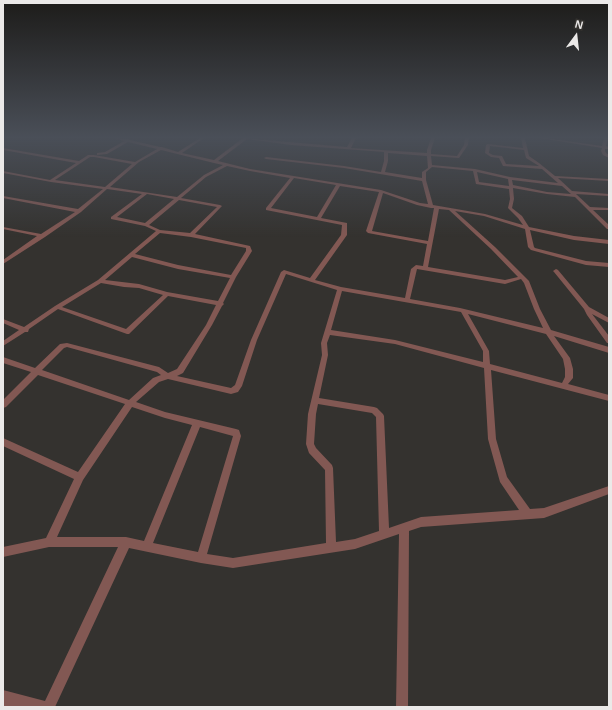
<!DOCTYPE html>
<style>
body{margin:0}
#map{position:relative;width:612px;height:710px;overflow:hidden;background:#34322f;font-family:Helvetica,sans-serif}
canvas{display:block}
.frame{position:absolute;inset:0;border:4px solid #ebe9e8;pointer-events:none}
.north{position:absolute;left:556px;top:16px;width:40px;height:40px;-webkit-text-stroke:3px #34322f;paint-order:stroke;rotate:15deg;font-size:11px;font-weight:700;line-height:16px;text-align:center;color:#ebe9e8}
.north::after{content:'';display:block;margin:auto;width:14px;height:18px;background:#ebe9e8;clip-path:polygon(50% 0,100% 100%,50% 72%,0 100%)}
</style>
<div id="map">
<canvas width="612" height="710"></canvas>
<div class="frame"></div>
<div class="north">N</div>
</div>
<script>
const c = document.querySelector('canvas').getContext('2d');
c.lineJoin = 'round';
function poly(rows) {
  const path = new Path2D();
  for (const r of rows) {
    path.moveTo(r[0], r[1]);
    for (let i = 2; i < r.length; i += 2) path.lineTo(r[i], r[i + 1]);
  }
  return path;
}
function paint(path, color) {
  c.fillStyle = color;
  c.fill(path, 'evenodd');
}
const minor = poly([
 [114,138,129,139,130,140,160,147,162,147,178,152,200,138,204,138,182,153,214,160,243,138,347,147,352,138,356,138,351,148,427,153,427,150,431,138,435,138,431,150,431,154,457,156,464,145,465,138,469,138,468,145,459,158,431,156,432,165,475,169,510,177,558,183,542,169,503,166,499,158,491,157,485,153,486,145,488,144,523,148,521,138,525,138,529,156,539,163,555,176,609,179,609,181,558,178,572,191,609,194,609,196,576,194,590,207,609,208,609,210,593,210,609,225,609,229,607,229,575,197,547,194,513,188,514,199,512,208,522,216,529,227,574,236,609,240,609,244,574,240,530,230,534,247,535,248,586,261,609,263,609,267,586,265,531,250,528,247,525,229,484,216,455,211,495,247,529,281,540,309,551,330,609,347,609,353,554,336,570,358,573,369,573,378,568,384,609,395,609,401,491,370,496,439,507,477,530,509,544,508,609,486,609,494,544,518,421,527,409,531,408,707,396,707,399,534,355,549,233,568,201,563,129,548,55,707,21,707,16,706,15,707,3,707,4,703,3,702,3,690,45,701,118,547,49,547,3,557,3,547,46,538,74,479,3,446,3,438,78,472,125,404,38,375,6,407,3,408,3,400,31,372,3,363,3,357,35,368,60,344,67,343,159,367,168,373,177,369,206,325,216,305,168,296,129,334,127,334,58,309,29,329,28,332,25,332,3,346,3,341,19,330,3,323,3,319,24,327,55,306,98,280,156,231,145,226,111,219,111,217,142,194,107,189,81,212,45,237,3,264,3,260,37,236,3,229,3,227,41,234,75,212,3,198,3,196,78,209,103,189,51,182,3,173,3,171,50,180,76,163,3,150,3,148,79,161,88,155,94,155,135,162,157,149,128,142,107,154,97,155,97,153,105,152,124,141,114,138],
 [247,139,291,145,384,152,384,161,381,172,344,166,266,157,264,158,266,159,344,168,422,181,428,204,420,203,381,190,250,169,218,161,247,139],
 [490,146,524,150,526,158,539,166,506,164,502,156,493,155,489,153,490,146],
 [161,150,214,163,223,165,204,175,177,197,110,187,139,162,161,150],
 [388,153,427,156,428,168,422,172,422,178,385,172,388,161,388,153],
 [90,157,94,157,132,164,105,187,55,180,90,157],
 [227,166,250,171,290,178,266,208,266,210,342,225,341,235,310,278,284,270,281,272,251,340,235,385,231,388,177,376,183,373,212,325,222,306,224,304,223,303,236,277,252,251,250,246,195,234,222,206,220,205,181,198,206,177,227,166],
 [432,167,473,171,476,184,509,189,510,199,508,208,518,218,523,225,485,214,433,205,426,180,426,172,432,167],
 [477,172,508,179,509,186,479,182,477,172],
 [294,178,336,185,317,217,271,208,294,178],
 [512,180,562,186,571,194,547,192,513,185,512,180],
 [340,186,379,192,366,231,368,233,427,244,423,266,416,265,411,269,405,298,341,287,315,280,347,235,347,223,321,218,340,186],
 [383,193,417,205,431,208,434,208,428,241,372,231,383,193],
 [147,194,174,199,145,223,117,217,147,194],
 [179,200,217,207,190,233,160,230,149,225,179,200],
 [439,209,449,210,491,249,518,277,505,280,428,267,439,209],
 [160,233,191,237,246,248,246,251,231,275,178,265,135,254,160,233],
 [132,257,178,269,230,278,218,301,167,292,139,284,105,280,132,257],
 [417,269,505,284,521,279,524,283,534,309,543,328,460,308,410,299,417,269],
 [286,274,337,290,321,343,322,355,308,414,306,444,309,453,325,470,326,543,233,558,207,554,241,436,239,430,236,429,165,412,136,402,159,382,168,379,231,394,238,392,242,386,257,340,286,274],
 [101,283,124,287,139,288,163,295,126,329,62,307,101,283],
 [342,291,461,312,483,351,483,362,395,340,331,330,342,291],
 [468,314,546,334,563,359,565,369,565,377,562,383,490,364,489,351,468,314],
 [330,335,395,344,484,368,488,439,500,482,519,510,421,517,389,528,384,416,383,414,377,408,374,407,319,398,328,355,327,343,330,335],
 [67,347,157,372,161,375,153,378,129,400,42,370,64,348,67,347],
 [318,404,372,413,376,417,379,531,355,539,336,542,333,468,332,465,316,448,314,444,316,414,318,404],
 [132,407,165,418,192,425,144,541,126,537,57,537,83,480,132,407],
 [200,427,233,436,198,552,153,543,200,427],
 [539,138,546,138,602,146,604,138,608,138,606,146,609,147,609,149,605,149,605,151,606,153,609,155,609,158,603,155,601,151,602,148,539,138],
 [556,269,558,270,589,307,609,318,609,323,592,314,609,336,609,343,607,343,587,315,584,309,554,272,553,271,556,269]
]);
paint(minor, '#825853');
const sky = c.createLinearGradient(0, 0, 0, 237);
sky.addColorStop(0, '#1d1c1a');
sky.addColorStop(0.58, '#4a4f58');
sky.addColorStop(1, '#4a4f5800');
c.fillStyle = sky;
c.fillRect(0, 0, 612, 237);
</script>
